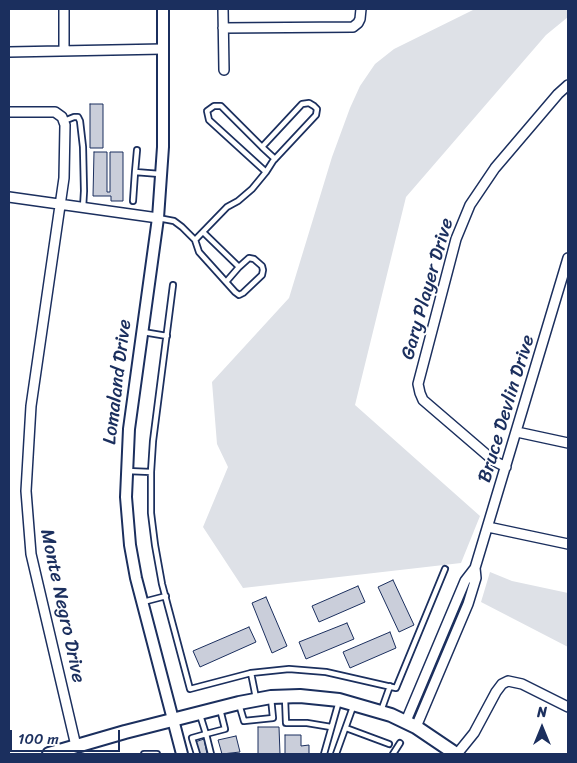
<!DOCTYPE html>
<style>
body{margin:0}
#map{position:relative;width:577px;height:763px;overflow:hidden;background:#fff;font-family:Sriracha,sans-serif}
canvas{display:block}
.frame{position:absolute;inset:0;border:10px solid #1b2f5e;pointer-events:none}
.north{position:absolute;left:517px;top:703px;width:50px;height:50px;-webkit-text-stroke:4px #fff;paint-order:stroke;rotate:0deg;font-size:14px;font-weight:700;line-height:20px;text-align:center;color:#1b2f5e}
.north::after{content:'';display:block;margin:auto;width:18px;height:22px;background:#1b2f5e;clip-path:polygon(50% 0,100% 100%,50% 72%,0 100%)}
.scale{position:absolute;left:10px;top:730px;width:110px;height:22px;box-sizing:border-box;border:2px solid #1b2f5e;border-top:0;padding-left:6px;font-size:15px;line-height:18px;white-space:nowrap;color:#1b2f5e;-webkit-text-stroke:4px #fff;paint-order:stroke}
</style>
<div id="map">
<canvas width="577" height="763"></canvas>
<div class="frame"></div>
<div class="north">N</div>
<div class="scale">100 m</div>
</div>
<script>
const c = document.querySelector('canvas').getContext('2d');
c.lineJoin = 'round';
function paint(path, color) {
  c.fillStyle = color;
  c.fill(path, 'evenodd');
}
function poly(rows) {
  const path = new Path2D();
  for (const r of rows) {
    path.moveTo(r[0], r[1]);
    for (let i = 2; i < r.length; i += 2) path.lineTo(r[i], r[i + 1]);
  }
  return path;
}
function stroke(path, color, width, dash) {
  c.strokeStyle = color;
  c.lineWidth = width;
  c.lineCap = dash ? 'butt' : 'round';
  c.setLineDash(dash || []);
  c.stroke(path);
}
function drawText(font, color, halo, rows, align = 'center') {
  c.font = font + ' Sriracha,sans-serif';
  c.lineWidth = 4;
  c.setLineDash([]);
  c.textBaseline = 'middle';
  c.strokeStyle = halo;
  c.fillStyle = color;
  for (const [text, x, y, turn = 0] of rows) {
    c.save();
    c.translate(x, y);
    c.rotate((+turn || 0) * Math.PI / 180);
    c.textAlign = isNaN(turn) ? turn : align;
    if (halo) c.strokeText(text, 0, 0);
    c.fillText(text, 0, 0);
    c.restore();
  }
}
const green = poly([
 [475,9,568,9,568,17,546,35,406,197,355,405,480,516,461,563,243,588,203,527,228,467,217,444,212,382,289,298,332,157,350,108,360,86,375,64,394,49],
 [490,572,512,581,568,593,568,647,481,602]
]);
const building = poly([
 [90,104,103,104,103,148,90,148,90,104],
 [94,152,107,152,107,192,110,192,110,152,123,152,123,201,111,201,111,196,93,196,94,152],
 [393,580,414,625,399,632,378,587,393,580],
 [358,586,365,602,319,622,312,606,358,586],
 [266,597,287,646,272,653,252,603,266,597],
 [347,623,354,639,306,659,299,642,347,623],
 [249,627,256,642,200,667,193,651,249,627],
 [390,632,396,648,350,668,343,652,390,632],
 [258,727,279,727,280,754,258,754,258,727],
 [285,735,301,735,301,746,309,745,309,754,285,754,285,735],
 [236,736,240,752,222,754,218,740,236,736],
 [204,739,207,754,199,754,195,742,204,739]
]);
const service = poly([
 [64,121,74,117,78,117,80,121,83,147,84,191,83,208],
 [262,147,275,159],
 [137,150,135,172,160,174],
 [133,201,135,172],
 [158,218,174,221,182,227,195,240,227,207,238,201,252,189,266,172,273,161,316,115,317,109,314,106,309,103,302,104,262,147,221,106,214,106,207,111,209,120,266,172],
 [195,240,199,252,235,292,239,295,243,293,262,275,263,270,262,266,254,259,249,258,239,267,203,232],
 [226,282,239,267],
 [173,285,153,441,151,472,151,513,155,545,162,584,190,689,251,673,289,669,326,672,396,688,445,569],
 [143,332,167,336],
 [127,471,151,472],
 [143,602,166,596],
 [251,673,256,698],
 [285,698,286,723,307,723,331,727],
 [239,704,244,721,273,718,271,698],
 [381,711,390,686],
 [200,715,206,734,225,729,220,709],
 [346,728,389,744],
 [144,754,157,754],
 [197,754,192,738,206,734,211,754],
 [324,754,339,701],
 [336,754,354,704],
 [393,754,400,743]
]);
const minor = poly([
 [64,9,64,51],
 [223,9,224,70],
 [223,28,353,27,358,23,360,19,361,9],
 [9,52,163,49],
 [9,112,55,112,62,117,65,125,64,178,31,406,26,491,31,554,76,746],
 [9,197,158,218],
 [517,432,568,443],
 [506,467,494,461,423,400,420,393,418,384,456,239,470,205,495,168,558,94,568,85],
 [488,527,568,544],
 [406,721,465,581,475,568,568,258],
 [416,727,468,604,476,578,475,568],
 [457,754,474,733,496,692,502,684,508,681,522,684,568,707]
]);
const tertiary = poly([
 [163,9,163,147,158,218,129,429,126,497,130,545,136,578,182,754]
]);
const secondary = poly([
 [49,754,125,732,239,703,271,697,300,696,339,700,391,715,416,727,456,754]
]);
const streetNames = [
 ["Gary Player Drive",428,289,-74],
 ["Lomaland Drive",118,382,-83],
 ["Bruce Devlin Drive",507,409,-73],
 ["Monte Negro Drive",62,606,78]
];
paint(green, '#dee1e7');
paint(building, '#caceda');
stroke(building, '#1b2f5e', 1);
stroke(service, '#1b2f5e', 8);
stroke(minor, '#1b2f5e', 12);
stroke(tertiary, '#1b2f5e', 14);
stroke(secondary, '#1b2f5e', 16);
stroke(service, '#fff', 4.5);
stroke(minor, '#fff', 9);
stroke(tertiary, '#fff', 10);
stroke(secondary, '#fff', 12);
drawText('19px', '#1b2f5e', '#fff', streetNames);
</script>
